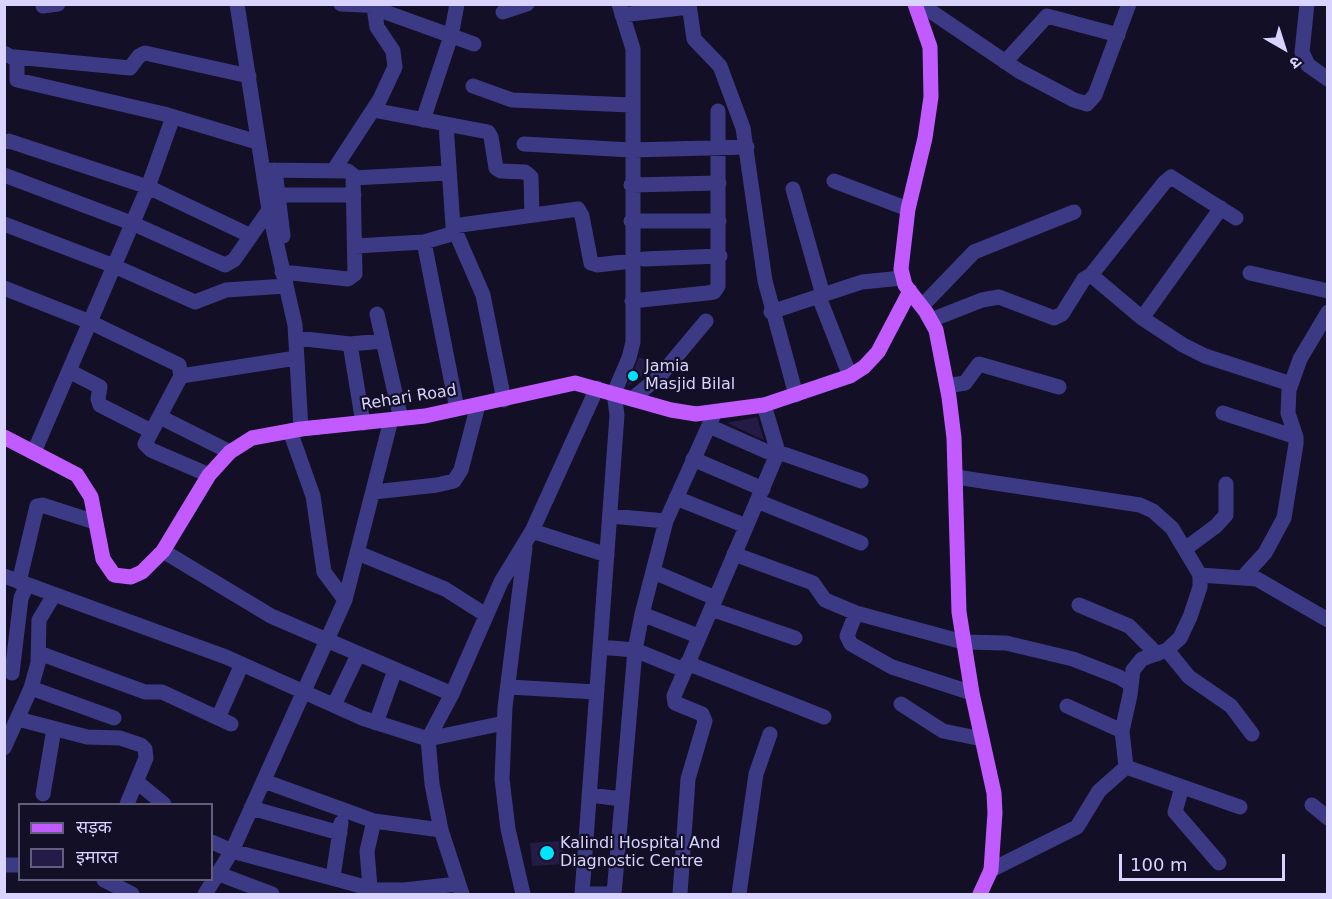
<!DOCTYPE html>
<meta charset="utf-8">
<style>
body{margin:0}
#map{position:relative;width:1332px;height:899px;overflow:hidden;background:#130f26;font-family:"DejaVu Sans","Noto Sans Devanagari",sans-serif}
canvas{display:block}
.frame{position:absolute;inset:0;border:6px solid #d9d4ff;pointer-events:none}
.legend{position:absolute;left:18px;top:803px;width:195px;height:78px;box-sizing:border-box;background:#130f26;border:2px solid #625e7d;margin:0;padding:8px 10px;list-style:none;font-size:18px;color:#d9d4ff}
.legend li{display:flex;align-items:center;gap:12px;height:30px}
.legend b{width:30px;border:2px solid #625e7d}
.north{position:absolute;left:1254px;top:18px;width:60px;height:60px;-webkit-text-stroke:4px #130f26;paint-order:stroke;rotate:141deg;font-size:16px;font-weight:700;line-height:24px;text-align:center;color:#d9d4ff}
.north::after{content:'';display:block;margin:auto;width:21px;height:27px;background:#d9d4ff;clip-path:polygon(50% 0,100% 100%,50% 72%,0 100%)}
.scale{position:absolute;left:1119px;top:854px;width:166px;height:27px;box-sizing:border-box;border:3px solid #d9d4ff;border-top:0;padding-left:8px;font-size:18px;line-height:21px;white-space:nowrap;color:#d9d4ff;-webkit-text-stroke:4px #130f26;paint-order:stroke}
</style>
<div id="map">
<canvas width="1332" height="899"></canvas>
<div class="frame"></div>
<ul class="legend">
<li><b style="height:8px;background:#c25bff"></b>सड़क</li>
<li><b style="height:16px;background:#241b47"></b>इमारत</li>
</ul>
<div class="north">उ</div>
<div class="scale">100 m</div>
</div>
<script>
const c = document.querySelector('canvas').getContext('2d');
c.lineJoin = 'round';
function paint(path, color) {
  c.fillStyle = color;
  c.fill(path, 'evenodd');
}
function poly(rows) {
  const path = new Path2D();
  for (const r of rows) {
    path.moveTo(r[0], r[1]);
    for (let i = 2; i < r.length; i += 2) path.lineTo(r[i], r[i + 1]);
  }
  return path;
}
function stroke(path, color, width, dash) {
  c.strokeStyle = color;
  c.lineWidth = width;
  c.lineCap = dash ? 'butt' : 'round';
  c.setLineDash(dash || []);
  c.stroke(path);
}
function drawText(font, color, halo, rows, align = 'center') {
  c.font = font + ' "DejaVu Sans",sans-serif';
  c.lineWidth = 4.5;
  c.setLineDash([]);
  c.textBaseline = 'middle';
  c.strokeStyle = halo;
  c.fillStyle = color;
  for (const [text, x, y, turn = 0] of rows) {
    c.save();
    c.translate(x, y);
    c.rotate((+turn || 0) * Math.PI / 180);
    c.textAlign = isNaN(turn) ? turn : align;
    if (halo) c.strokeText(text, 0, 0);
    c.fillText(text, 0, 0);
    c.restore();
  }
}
const building = poly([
 [639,357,649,361,652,368,627,387],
 [757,417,764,440,727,423],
 [563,841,564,864,532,866,530,843]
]);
const minor = poly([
 [237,4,269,210,295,325,301,429],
 [341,4,383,6],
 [689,4,694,39,720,66,743,128,765,281,796,395],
 [920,4,1019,71,1074,100,1087,104,1095,95,1129,4],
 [1307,4,1302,52,1308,65,1328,79],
 [43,6,58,4],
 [503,12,527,4],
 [622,15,689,7],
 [4,53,17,60,17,80,164,114,257,142],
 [15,57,130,68,139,56,145,53,249,76],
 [1005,62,1047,16,1118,35],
 [473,86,512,100,631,105],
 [373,110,488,132,491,137,496,168,501,171,525,172,531,177,532,215],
 [173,117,148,187,251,236],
 [423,120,451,36,457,4],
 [446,124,453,226,483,295,504,400],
 [4,142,9,141,148,187,34,452],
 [524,144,631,150,747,147],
 [263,170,348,171,353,175,355,274,348,279,282,272],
 [275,170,283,236],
 [333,171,380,99,395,67,393,51,377,27,374,8,474,44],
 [4,175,134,224,225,265,234,260,269,210],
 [353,178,447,173],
 [834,181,908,209],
 [631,185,719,183],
 [793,189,823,295],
 [279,195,354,195],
 [631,221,719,221],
 [4,224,114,266,195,302,226,290,285,286],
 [453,226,578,209,582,216,591,263,597,265,632,261],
 [424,242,457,409],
 [355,246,424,242,455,233],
 [644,259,720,256],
 [1250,273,1328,291],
 [1091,275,1164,183,1171,177,1236,218],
 [4,288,90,322,179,365,181,376,145,444,151,450,209,475],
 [819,297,850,376],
 [632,301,707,293,714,292,718,286,718,111],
 [922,306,974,252,1074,212],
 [771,312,862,282,902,278],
 [377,314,401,419],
 [1142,318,1221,208],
 [931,320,982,300,999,297,1054,318,1062,314,1084,279,1091,275,1142,318,1183,345,1205,356,1291,384],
 [296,338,350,344,383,341],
 [350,344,363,423],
 [69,371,100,387,98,399,100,405,151,431],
 [181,376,296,358],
 [947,386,965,383,979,364,1059,387],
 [632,399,660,376,706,321],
 [1223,413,1296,437],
 [160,417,230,452],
 [709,426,777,456],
 [290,431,313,496,324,572,345,600],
 [778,452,861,481],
 [693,459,763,489],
 [956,477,1140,505,1153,511,1172,528,1200,575,1200,587,1190,617,1180,638,1167,650,1142,659,1133,670,1130,695,1122,731,1126,767,1099,791,1077,827,991,870],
 [374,492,437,485,454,481,461,470,478,405],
 [676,498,746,526],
 [757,501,861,543],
 [610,516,666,521],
 [532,531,607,555],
 [1185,549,1216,526,1226,515,1226,484],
 [163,551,271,616,452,694],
 [358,553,445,589,486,615],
 [734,554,813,583,825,600,856,613,963,642,1006,643,1073,659,1119,677,1130,684],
 [654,572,715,598],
 [1200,575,1257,579,1328,620],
 [4,576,226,657,362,718,428,739,504,723],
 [1243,577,1265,553,1284,518,1296,444,1296,437,1288,413,1289,390,1300,359,1328,312],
 [19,582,37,506,42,505,95,522],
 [1079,605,1129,626,1157,654],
 [711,609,795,638],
 [856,613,847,636,851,644,892,667,972,693],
 [642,614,698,636],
 [600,647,635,650,684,670],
 [1167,650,1189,677,1231,706,1252,734],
 [39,653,145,692,162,692,231,724],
 [687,663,824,717],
 [12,673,21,598,27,585],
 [509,687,596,692],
 [31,688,114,718],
 [901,704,943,731,982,739],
 [334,705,358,655],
 [1067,706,1122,731],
 [218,718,242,664],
 [18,719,87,737,120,738,141,745,145,749,146,758,127,804],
 [376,723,395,670],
 [4,748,31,688,38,663,39,620,54,595],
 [1126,767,1240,807],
 [264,781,374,821,441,830],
 [137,782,164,804],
 [1182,787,1175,812,1219,863],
 [43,794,54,729],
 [589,795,622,799],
 [1312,805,1328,818],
 [251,808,340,833],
 [212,842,232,851,376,890,404,890,458,884],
 [4,865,20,865],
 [219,874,272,894],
 [333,877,341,823],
 [104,880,132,894],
 [370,887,367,851,374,821],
 [205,894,232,851,345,600,391,420],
 [462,894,441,830,432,784,428,739,452,694,501,582,532,531,597,388],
 [523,894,508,829,502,779,505,707,525,548],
 [582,894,617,415,614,393,629,358,633,342,633,49,619,4],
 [582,894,607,894],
 [614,894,635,650,642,614,666,521,715,412],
 [680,894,688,779,705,721,702,714,675,703,674,696,778,452,764,405],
 [739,894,756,774,770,734]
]);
const major = poly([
 [915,4,930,47,931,97,925,138,908,209,901,269,905,285,926,312,936,330,949,397,954,438,959,612,972,693,994,793,995,813,991,870,980,894],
 [4,437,77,475,91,497,103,559,114,575,131,577,142,572,163,551,209,475,230,452,252,438,301,429,425,416,575,383,671,410,696,414,764,405,850,376,864,367,878,352,910,291]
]);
const markers = [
 [633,376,6,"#00e5ff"],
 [547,853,8,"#00e5ff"]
];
const poiNames = [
 ["Jamia",645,367],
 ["Masjid Bilal",645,385],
 ["Kalindi Hospital And",560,844],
 ["Diagnostic Centre",560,862]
];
const streetNames = [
 ["Rehari Road",409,398,-9]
];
paint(building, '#241b47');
stroke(minor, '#3d3a85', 15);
stroke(major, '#c25bff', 15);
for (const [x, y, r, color] of markers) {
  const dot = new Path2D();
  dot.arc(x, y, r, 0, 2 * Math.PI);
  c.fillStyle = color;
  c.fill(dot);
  stroke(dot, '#130f26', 2);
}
drawText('16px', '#d9d4ff', '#130f26', poiNames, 'left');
drawText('16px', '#d9d4ff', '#130f26', streetNames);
</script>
